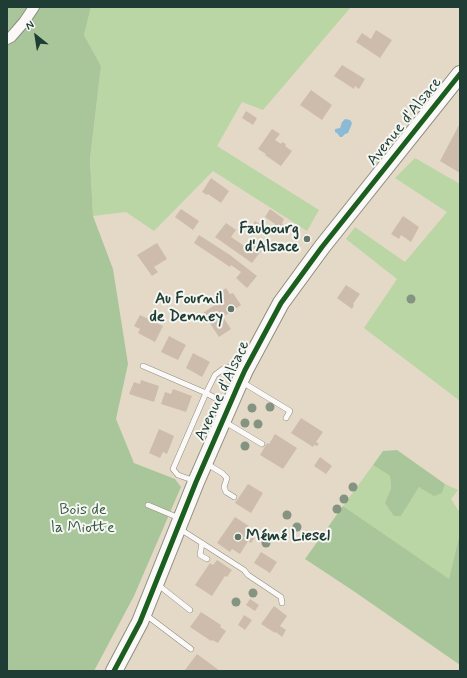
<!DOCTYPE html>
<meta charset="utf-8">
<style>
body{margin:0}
#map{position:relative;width:467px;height:678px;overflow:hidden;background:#e4d9c7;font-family:Mynerve,sans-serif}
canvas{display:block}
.frame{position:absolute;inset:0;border:8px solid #1f3d34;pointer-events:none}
.north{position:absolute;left:16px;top:16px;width:40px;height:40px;-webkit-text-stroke:3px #f6f6f2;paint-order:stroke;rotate:330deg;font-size:11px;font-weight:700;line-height:16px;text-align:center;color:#1f3d34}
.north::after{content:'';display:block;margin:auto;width:14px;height:18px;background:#1f3d34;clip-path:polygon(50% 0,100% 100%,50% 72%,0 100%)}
</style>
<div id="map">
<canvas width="467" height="678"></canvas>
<div class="frame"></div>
<div class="north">N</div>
</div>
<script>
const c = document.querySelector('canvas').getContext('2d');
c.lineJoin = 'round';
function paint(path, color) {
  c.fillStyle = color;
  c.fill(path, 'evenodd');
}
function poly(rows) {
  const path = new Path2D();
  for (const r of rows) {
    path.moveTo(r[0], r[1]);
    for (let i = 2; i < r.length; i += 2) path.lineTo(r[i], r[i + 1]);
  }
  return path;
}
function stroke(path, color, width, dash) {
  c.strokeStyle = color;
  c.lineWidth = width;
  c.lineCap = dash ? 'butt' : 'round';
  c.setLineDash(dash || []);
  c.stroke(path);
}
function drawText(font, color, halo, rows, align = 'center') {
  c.font = font + ' Mynerve,sans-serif';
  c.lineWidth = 4;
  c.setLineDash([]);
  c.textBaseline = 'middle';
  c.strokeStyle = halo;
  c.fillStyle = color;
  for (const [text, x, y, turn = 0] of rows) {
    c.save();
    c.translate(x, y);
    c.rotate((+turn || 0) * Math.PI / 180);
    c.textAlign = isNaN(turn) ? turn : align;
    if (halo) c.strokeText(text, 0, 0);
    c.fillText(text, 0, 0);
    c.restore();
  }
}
const green = poly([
 [91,7,351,7,263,110,242,102,217,146,319,210,307,231,213,171,154,231,126,212,93,216,90,159,101,66,84,35],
 [415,158,460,184,460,401,364,328,397,279,346,239,355,227,405,262,447,212,395,178],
 [373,465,390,476,391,488,385,503,401,516,419,487,442,493,445,484,458,490,451,499,460,513,460,533,449,580,343,506]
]);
const forest = poly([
 [7,7,91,7,84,35,101,66,90,159,93,216,113,269,128,364,116,419,134,463,175,479,181,487,134,596,94,671,7,671],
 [397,450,445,484,442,493,434,496,419,487,401,516,394,516,385,503,391,488,390,476,373,465,383,451],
 [343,506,449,579,460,533,460,665,355,592,305,559]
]);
const water = poly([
 [345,119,350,120,352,123,351,126,348,133,345,134,342,137,340,137,337,133,335,132,335,129,340,128,342,122]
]);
const building = poly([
 [376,30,392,40,380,58,356,42,362,33,371,39],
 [342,65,365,79,359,89,355,86,354,89,334,76],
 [311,90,332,105,322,120,300,105],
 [246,111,257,118,253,125,242,118],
 [460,123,460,173,440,161],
 [272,129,280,134,275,140,281,144,282,142,286,144,285,146,292,151,281,166,265,155,266,154,258,149],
 [211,178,229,191,221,203,208,194,207,195,202,192],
 [181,209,199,221,193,230,175,217],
 [270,209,284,219,282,224,285,226,280,234,272,229,275,224,265,217],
 [403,216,419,227,411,242,401,235,399,239,391,234],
 [255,221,264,227,260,232,252,227],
 [226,223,236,230,231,237,246,247,252,239,264,247,252,263,215,237],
 [199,235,230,255,257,276,247,288,236,278,241,272,231,265,230,267,194,243],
 [157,243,167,259,154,267,158,272,152,276,137,255],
 [346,285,360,294,353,304,354,305,352,309,337,298],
 [226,288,230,294,233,293,241,305,223,317,231,329,219,337,203,313,219,302,215,296],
 [140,315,163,326,155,342,138,333,140,329,134,326],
 [169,336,186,345,178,360,161,352],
 [193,353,210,362,202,377,186,368],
 [141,380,159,386,154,402,129,394,134,382,140,384],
 [173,389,192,396,186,412,161,404,165,392,171,394],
 [301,418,323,432,316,442,319,444,317,446,314,445,313,447,291,433],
 [159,429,174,436,167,454,163,452,160,458,149,453],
 [275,434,297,448,283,469,260,455,267,443,269,444],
 [320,457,332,466,326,474,314,466],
 [248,484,263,493,251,513,235,503],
 [235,517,249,526,248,528,257,534,251,543,248,541,240,554,232,549,230,552,217,543],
 [261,552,277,562,270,573,254,563],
 [217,560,232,570,227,577,225,576,212,596,195,585,210,563,213,565],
 [250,599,259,605,255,611,246,605],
 [274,606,287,616,280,626,286,630,282,637,276,632,275,633,261,624],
 [201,612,221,625,220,627,226,631,218,643,212,640,211,641,190,627],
 [244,615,252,620,245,630,238,625],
 [197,654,220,671,187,671,185,670]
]);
const lane = poly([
 [143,366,206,393,228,405],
 [242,382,290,411,286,418],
 [225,422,262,444],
 [207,464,222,473,227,478,224,487,226,492,234,497],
 [195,481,178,475,173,469,206,393,215,375,223,369,234,366,244,370],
 [148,505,179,518],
 [180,529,244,570,248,575,281,597,282,603],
 [202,543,200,555,207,559],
 [157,584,190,610],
 [146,615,191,649]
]);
const street = poly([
 [7,39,11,37,24,22,34,7]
]);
const primary = poly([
 [114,671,140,622,196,482,240,381,245,370,281,303,322,247,460,74]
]);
const cycleway = poly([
 [114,671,140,622,196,482,240,381,245,370,281,303,322,247,460,74]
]);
const trees = [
 [411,299],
 [270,407],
 [252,408],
 [245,423],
 [258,424],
 [245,446],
 [353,487],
 [344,499],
 [337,509],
 [287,515],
 [297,527],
 [266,543],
 [253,593],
 [236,602]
];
const markers = [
 [307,239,4,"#647467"],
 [231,309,4,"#647467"],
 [238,537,4,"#647467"]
];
const streetNames = [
 ["Avenue d'Alsace",405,122,-51],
 ["Avenue d'Alsace",223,391,-65]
];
const poiNames = [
 ["Faubourg",299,230],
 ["d'Alsace",299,248],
 ["Au Fournil",223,300],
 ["de Denney",223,318],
 ["Mémé Liesel",246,537,"left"]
];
const parkNames = [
 ["Bois de",83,511],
 ["la Miotte",83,529]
];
paint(green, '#bad6a5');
paint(forest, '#a9c69a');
paint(water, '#8bbad6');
paint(building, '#cdbcac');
stroke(lane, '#8d8d82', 6);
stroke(street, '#8d8d82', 12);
stroke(primary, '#8d8d82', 18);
stroke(lane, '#fbf9f7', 5);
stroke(street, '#fbf9f7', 10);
stroke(primary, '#fbf9f7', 16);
stroke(cycleway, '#1b5e20', 5);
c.fillStyle = '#859480';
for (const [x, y] of trees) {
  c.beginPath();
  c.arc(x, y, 4.5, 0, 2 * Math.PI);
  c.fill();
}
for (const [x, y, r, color] of markers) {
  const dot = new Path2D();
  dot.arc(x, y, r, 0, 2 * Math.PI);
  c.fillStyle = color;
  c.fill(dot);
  stroke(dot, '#f6f6f2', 1.5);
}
drawText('16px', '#1f3d34', '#f6f6f2', streetNames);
drawText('bold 16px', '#1f3d34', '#f6f6f2', poiNames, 'right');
drawText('16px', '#375b45', '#f6f6f2', parkNames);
</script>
